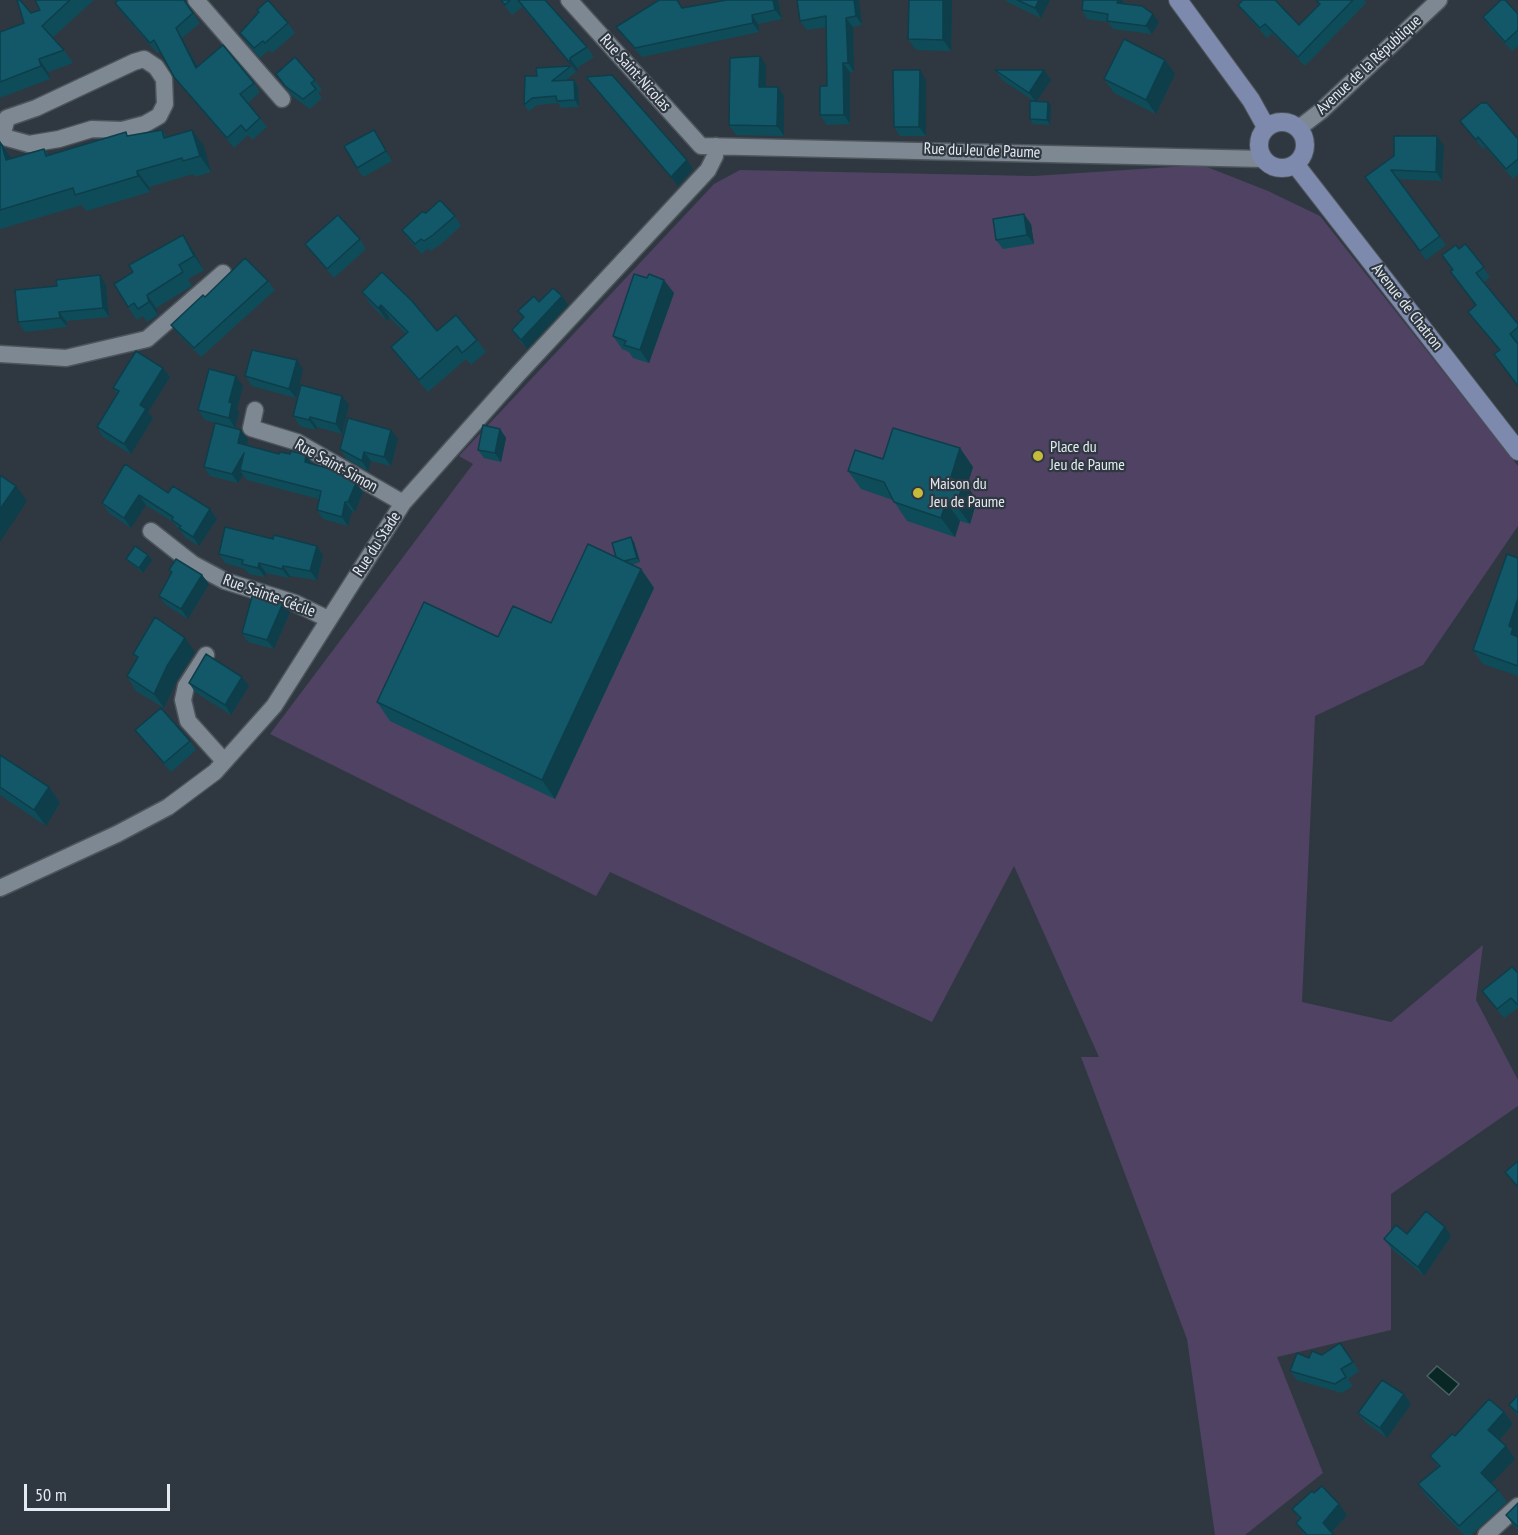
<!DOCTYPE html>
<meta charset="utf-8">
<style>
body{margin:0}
#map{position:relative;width:1518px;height:1535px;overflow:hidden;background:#2f3841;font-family:"PT Sans Narrow",sans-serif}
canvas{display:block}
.scale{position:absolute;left:24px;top:1484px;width:146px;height:27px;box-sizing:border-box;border:3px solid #e5eaf0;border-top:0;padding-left:8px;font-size:18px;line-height:21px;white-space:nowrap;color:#e5eaf0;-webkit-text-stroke:4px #2f3841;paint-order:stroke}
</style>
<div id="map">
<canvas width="1518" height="1535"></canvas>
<div class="scale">50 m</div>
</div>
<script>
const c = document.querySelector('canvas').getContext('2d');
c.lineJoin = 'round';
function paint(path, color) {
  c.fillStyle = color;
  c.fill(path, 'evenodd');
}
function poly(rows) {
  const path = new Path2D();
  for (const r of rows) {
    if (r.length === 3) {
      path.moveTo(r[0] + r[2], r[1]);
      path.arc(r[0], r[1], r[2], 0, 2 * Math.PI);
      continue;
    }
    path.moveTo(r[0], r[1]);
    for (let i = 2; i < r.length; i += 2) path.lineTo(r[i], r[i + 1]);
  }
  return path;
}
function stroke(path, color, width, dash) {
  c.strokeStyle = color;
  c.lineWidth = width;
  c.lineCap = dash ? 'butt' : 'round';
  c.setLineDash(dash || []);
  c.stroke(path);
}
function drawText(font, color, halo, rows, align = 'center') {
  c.font = font + ' "PT Sans Narrow",sans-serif';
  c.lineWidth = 4.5;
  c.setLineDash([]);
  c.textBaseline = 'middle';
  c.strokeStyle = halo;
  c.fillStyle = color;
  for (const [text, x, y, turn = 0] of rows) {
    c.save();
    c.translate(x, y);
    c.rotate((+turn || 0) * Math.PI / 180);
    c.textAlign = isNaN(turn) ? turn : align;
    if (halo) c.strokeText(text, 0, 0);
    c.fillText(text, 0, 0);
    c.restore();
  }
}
const green = poly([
 [1202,165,1268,191,1320,216,1518,466,1518,526,1423,665,1315,716,1302,1002,1391,1022,1483,945,1476,1000,1518,1080,1518,1106,1391,1194,1391,1330,1277,1357,1323,1473,1245,1535,1215,1535,1187,1339,1081,1057,1099,1057,1014,866,932,1022,610,872,596,896,270,734,473,464,459,456,714,184,740,170,1034,176]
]);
const water = poly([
 [1437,1366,1459,1384,1449,1395,1427,1376,1437,1366]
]);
const street = poly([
 [196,0,282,99],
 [569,0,701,146,1264,159],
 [1299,128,1321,111,1439,0],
 [0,136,29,144,59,139,92,129,122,130,145,124,159,116,165,104,164,79,156,67,144,59,134,62,36,108,7,118,2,136],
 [0,354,66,358,147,339,223,273],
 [255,410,251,428,297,442,403,503],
 [151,531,193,564,225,581,295,603,328,619],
 [206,655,186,686,183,700,188,721,224,761],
 [0,888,117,834,168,807,215,772,274,706,403,503,519,373,708,170,715,156,716,146],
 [1486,1535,1518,1506]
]);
const secondary = poly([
 [1178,0,1251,100,1266,127],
 [1282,145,23],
 [1295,164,1518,451]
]);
const wall = poly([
 [35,0,94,0,53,37,64,50,73,63,48,72,50,79,0,98,0,32,24,23,31,13,40,10],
 [500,0,545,0,587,47,594,57,577,68,578,73,522,7,512,15],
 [727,0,778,0,782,19,758,24,759,32,642,57,623,36,616,27,682,8],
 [797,0,859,0,862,25,853,27,854,72,850,72,850,124,827,125,820,115,827,86,826,27,807,30,800,21],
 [909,0,952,0,951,51,916,50,908,39],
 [1006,0,1050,0,1041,18,1007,2],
 [1083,0,1122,0,1124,4,1159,22,1152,34,1113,29,1108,22,1087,19,1082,10],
 [1316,0,1364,0,1366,3,1305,66,1272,33,1267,38,1245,14,1238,5,1299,25,1319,4],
 [115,3,186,3,200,23,182,38,198,67,254,83,260,92,248,103,267,127,252,140,248,135,234,148,181,86,174,77,160,51,157,53,122,13],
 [259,13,288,23,295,33,272,53,269,50,260,58,247,43,240,33],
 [1518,14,1518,46,1512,51,1489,27,1483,17],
 [1165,60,1175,74,1156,114,1114,93,1104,79],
 [766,65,766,87,778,87,784,96,784,136,736,135,729,125],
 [571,66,576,72,566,80,574,80,578,87,579,107,561,108,558,103,537,105,529,111,524,105,537,76],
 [995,70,1051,80,1036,101,1051,106,1050,125,1033,124,1030,119,1034,101,1002,80],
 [276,74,315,80,322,90,318,93,322,98,310,109,292,96],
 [586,77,693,169,678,186,593,86],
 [926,80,926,136,900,136,894,127],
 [1460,121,1518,139,1518,174,1513,179,1485,147,1483,149,1467,130],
 [162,130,167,137,204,146,211,172,195,177,193,174,149,187,150,192,86,211,82,205,0,229,0,141,12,159,44,149,49,155,128,136],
 [380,139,392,161,363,177,357,168],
 [1444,146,1442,181,1398,179,1446,245,1426,260,1365,177],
 [426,213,455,216,461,226,440,245,430,251,428,248,422,254,409,240,402,230],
 [1031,224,1034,244,1003,249,996,240],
 [183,235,192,249,204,270,188,279,192,286,156,308,158,315,147,322,143,316,137,320,128,307,133,272],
 [360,239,366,249,334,278,312,253,305,244],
 [1468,247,1490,277,1484,282,1518,324,1518,342,1517,343,1518,344,1518,387,1494,354,1499,350,1468,312,1476,306,1450,271,1452,270,1459,249],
 [100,275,106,285,109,317,66,321,67,327,25,332,18,322,57,286],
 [268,281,275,290,201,357,178,334,171,325,205,297],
 [362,292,437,331,477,340,486,352,471,365,466,359,428,392,400,360,391,347,406,334,390,318,387,321,371,305],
 [674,293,649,363,633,358,629,352,622,349,613,336],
 [562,296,568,305,527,349,518,339,512,330,523,318,518,311,539,302],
 [163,368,170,377,148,412,153,418,131,454,103,437,97,427,117,394,113,388],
 [303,370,296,398,252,386,245,376],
 [243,386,237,409,239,413,235,428,205,420,198,410],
 [349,405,342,434,317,427,316,430,300,426,293,416],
 [500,429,506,438,501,462,484,458,478,450],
 [398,439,391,466,371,461,368,471,347,459,340,449],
 [248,440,247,445,279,454,306,455,313,464,356,483,363,492,355,512,352,511,348,526,323,519,317,510,319,499,247,480,243,475,238,483,210,476,204,467],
 [883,459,973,467,967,486,977,500,970,524,960,521,955,537,907,521,893,500,861,489,848,471],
 [125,464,168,493,210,509,217,519,199,546,186,538,173,522,146,505,131,528,109,513,102,503],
 [273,539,317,546,323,555,317,580,290,576,289,578,266,573,265,577,249,574,245,569,225,563,219,554],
 [634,542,640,562,632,565,641,569,654,588,555,799,390,721,377,702,498,637,551,623,616,557],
 [148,555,152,560,143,573,130,563,126,559],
 [1518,558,1518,676,1483,664,1473,650],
 [169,570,202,575,209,584,188,619,166,605,159,596,171,574],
 [283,603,290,612,274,649,248,642,242,633],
 [195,652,177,680,164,708,136,691,127,676,137,660,133,654],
 [189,683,249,686,231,715,195,692],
 [135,730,190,741,196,750,171,772,142,739],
 [0,755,49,787,60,803,46,826,0,795],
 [1518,973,1518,1008,1504,1018,1482,991],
 [1407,1234,1451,1236,1424,1276,1391,1248,1384,1239],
 [1340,1343,1359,1371,1348,1379,1353,1386,1342,1393,1297,1380,1290,1371,1309,1358,1322,1355],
 [1404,1394,1411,1404,1387,1438,1365,1422,1358,1413],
 [1518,1395,1518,1416,1509,1405],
 [1513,1424,1499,1440,1515,1459,1492,1483,1498,1490,1507,1502,1471,1535,1464,1535,1427,1497,1418,1484,1438,1467,1430,1456,1455,1436],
 [1314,1493,1339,1504,1347,1515,1332,1532,1334,1535,1304,1535,1296,1523,1299,1519,1292,1509],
 [1518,1503,1518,1530,1513,1525,1506,1515]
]);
const shadedWall = poly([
 [773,0,778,0,782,19,775,10],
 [854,0,859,0,862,25,856,16],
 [943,0,952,0,951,51,943,40],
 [1039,0,1050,0,1041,18,1035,8],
 [1118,0,1122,0,1124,3,1117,3],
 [1153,14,1159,22,1152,34,1146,26],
 [752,15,758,24,759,32,753,23],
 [846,18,853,27,854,72,848,63],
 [176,28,182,38,203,77,196,68],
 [760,56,766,65,766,96,759,87],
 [570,58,577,68,578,73,570,63],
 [39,59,48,72,50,79,41,66],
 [1165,60,1175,74,1156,114,1146,100],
 [843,63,850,72,850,124,844,115],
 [920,70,926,80,926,136,919,127],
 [1044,70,1051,80,1036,102,1029,93],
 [574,80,578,87,579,107,575,100],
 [778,87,784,96,784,136,777,126],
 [1048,102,1051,106,1050,125,1047,120],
 [192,130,204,146,211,172,200,156],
 [374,130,380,139,392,161,386,151],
 [1437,136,1444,146,1442,181,1436,172],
 [0,141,13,161,6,160,0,150],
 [687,160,693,169,678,186,671,177],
 [137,171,149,187,150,192,138,176],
 [1024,214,1031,224,1034,244,1027,235],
 [183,235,192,249,204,270,194,256],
 [100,275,106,285,109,317,103,308],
 [664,280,674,293,649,363,640,350],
 [147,295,156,308,158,315,149,302],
 [562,296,568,305,527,349,521,340],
 [381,305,390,318,387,321,378,308],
 [59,312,66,321,67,327,60,318],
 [297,360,303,370,296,398,289,389],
 [163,368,170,377,148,412,153,418,131,454,124,444,140,405],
 [236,376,243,386,237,409,239,413,235,428,229,418,229,402],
 [342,396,349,405,342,434,336,424],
 [310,417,317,427,316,430,309,420],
 [500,429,506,438,501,462,495,453],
 [241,430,248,440,245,452,238,443],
 [391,430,398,439,391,466,384,457],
 [960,448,973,467,967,486,977,500,970,524,956,505,951,477],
 [364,452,371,461,368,471,362,461],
 [244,453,240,470,243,475,238,483,232,474],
 [306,455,313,465,305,462],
 [356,483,363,492,355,512,348,502],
 [16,486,27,501,0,542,0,509],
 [139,495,146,505,131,528,124,518],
 [345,502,352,511,348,526,342,517],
 [946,502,960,521,955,537,941,518],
 [210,509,217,519,199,546,193,537],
 [631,537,634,542,640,562,637,558],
 [317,546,323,555,317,580,310,571],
 [148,555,152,560,143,573,139,568],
 [259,563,266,573,265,577,258,568],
 [283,566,290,576,289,578,282,569],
 [641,569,654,588,555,799,542,780],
 [202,575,209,584,188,619,181,609],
 [1518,598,1518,644,1511,634,1509,626],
 [283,603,290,612,274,649,267,640],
 [185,638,195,652,177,680,164,708,154,694,167,666],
 [242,677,249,686,231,715,225,705],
 [49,787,60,803,46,826,34,810],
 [1445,1227,1451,1236,1424,1276,1418,1267],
 [1404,1394,1411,1404,1387,1438,1380,1428],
 [1504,1412,1513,1424,1497,1443,1488,1430],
 [1506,1446,1515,1459,1490,1485,1481,1473],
 [1339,1504,1347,1515,1330,1534,1323,1523]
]);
const building = poly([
 [17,0,20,0,31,13,40,10,35,0,70,0,42,26,64,50,39,59,41,66,0,82,0,32,24,23,17,0],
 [118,0,184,0,193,13,176,28,196,68,223,45,254,83,240,94,260,118,246,131,241,125,227,138,174,77,154,40,150,43,115,3,118,0],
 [268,0,288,23,265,43,263,41,254,48,240,33,259,12,257,10,268,0],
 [501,0,510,0,505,5,501,0],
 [518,0,545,0,587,47,570,58,570,63,518,0],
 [659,0,677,0,682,8,727,0,773,0,775,10,752,15,753,23,635,48,616,27,659,0],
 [797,0,854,0,856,16,846,18,848,63,843,63,844,115,820,115,820,86,827,86,826,16,800,21,797,0],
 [909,0,943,0,943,40,908,39,909,0],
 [1017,0,1039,0,1035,8,1017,0],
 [1083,0,1118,0,1117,3,1142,6,1153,14,1146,26,1107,21,1108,14,1082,10,1083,0],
 [1243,0,1275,0,1299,25,1320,4,1316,0,1353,0,1298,57,1265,24,1260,28,1238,5,1243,0],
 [1501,0,1505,0,1518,14,1518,30,1505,42,1483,17,1501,0],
 [1124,39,1165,60,1146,100,1104,79,1124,39],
 [760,56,759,87,778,87,777,126,729,125,730,58,760,56],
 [295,57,315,80,311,83,316,89,303,99,285,86,276,74,295,57],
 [571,66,552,81,574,80,575,100,557,101,556,96,532,98,524,105,525,76,537,76,536,68,571,66],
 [893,70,920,70,919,127,894,127,893,70],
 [995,70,1044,70,1029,93,995,70],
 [612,75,687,160,671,177,586,77,612,75],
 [1030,101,1048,102,1047,120,1030,119,1030,101],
 [1481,103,1487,103,1518,139,1518,159,1506,169,1478,137,1476,140,1460,121,1481,103],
 [162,130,164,138,192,130,200,156,183,161,182,158,137,171,138,176,75,195,73,188,0,210,0,145,2,145,6,160,44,149,46,156,126,132,127,136,162,130],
 [374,130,386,151,357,168,344,146,374,130],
 [1394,136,1437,136,1436,172,1391,170,1440,236,1420,251,1365,177,1394,156,1394,136],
 [440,200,455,216,433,235,424,241,421,239,415,244,402,230,422,212,426,213,440,200],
 [1024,214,1027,235,996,240,993,219,1024,214],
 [338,215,360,239,327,269,305,244,338,215],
 [183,235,194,256,179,265,183,272,147,295,149,302,138,309,134,303,128,307,114,284,133,272,129,265,183,235],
 [1465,244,1468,247,1484,267,1476,273,1518,324,1518,327,1510,334,1518,344,1518,386,1494,354,1500,350,1468,312,1476,305,1450,271,1453,270,1442,255,1456,245,1459,249,1465,244],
 [245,258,268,281,194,348,171,325,203,295,205,297,245,258],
 [382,272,412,301,437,331,456,315,477,340,462,353,457,346,419,380,391,347,408,332,381,305,378,308,362,292,382,272],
 [634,274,647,278,649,274,664,280,640,350,624,345,626,341,613,336,634,274],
 [100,275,103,308,59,312,60,318,18,322,15,290,57,286,56,280,100,275],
 [553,288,562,296,521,340,512,330,524,317,518,311,534,296,539,302,553,288],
 [252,350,297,360,289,389,245,376,252,350],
 [136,351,163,368,140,405,146,409,124,444,97,427,119,391,113,388,136,351],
 [209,369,236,376,229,402,232,403,229,418,198,410,209,369],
 [301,385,342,396,336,424,310,417,309,420,293,416,301,385],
 [348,418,391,430,384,457,364,452,362,461,340,449,348,418],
 [215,423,241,430,238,443,279,454,280,452,290,454,291,451,306,455,305,462,334,470,356,483,348,502,345,502,342,517,317,510,321,491,240,470,244,453,232,474,204,467,215,423],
 [483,425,500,429,495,453,478,450,483,425],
 [893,428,960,448,951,477,964,482,956,505,946,502,941,518,894,502,884,482,848,471,855,450,883,459,893,428],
 [125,464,168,493,173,486,210,509,193,537,179,528,181,526,172,520,173,517,139,495,124,518,102,503,125,464],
 [0,475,16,486,0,509,0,475],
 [225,527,273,539,274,535,317,546,310,571,283,566,282,569,259,563,258,568,242,564,243,560,219,554,225,527],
 [631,537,637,558,624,561,616,557,612,543,631,537],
 [588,544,641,569,542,780,377,702,424,602,498,637,513,606,551,623,588,544],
 [135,546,148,555,139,568,126,559,135,546],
 [1507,554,1518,558,1518,598,1509,626,1513,628,1511,634,1518,637,1518,666,1473,650,1507,554],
 [176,559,202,575,181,609,159,596,172,572,169,570,176,559],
 [253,593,283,603,267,640,242,633,253,593],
 [155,617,185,638,167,666,154,694,127,676,138,657,133,654,155,617],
 [206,654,242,677,225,705,189,683,206,654],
 [161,708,190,741,164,763,135,730,161,708],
 [0,755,49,787,34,810,0,787,0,755],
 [1512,967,1518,973,1518,1005,1511,998,1497,1009,1482,991,1512,967],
 [1518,1161,1518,1187,1505,1172,1518,1161],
 [1426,1211,1445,1227,1418,1267,1384,1239,1396,1225,1407,1234,1426,1211],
 [1340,1343,1353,1362,1341,1369,1346,1377,1335,1384,1290,1371,1297,1353,1309,1358,1312,1351,1322,1355,1340,1343],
 [1382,1380,1404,1394,1380,1428,1358,1413,1382,1380],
 [1518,1395,1518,1413,1509,1405,1518,1395],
 [1489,1399,1504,1412,1488,1430,1506,1446,1481,1473,1498,1490,1459,1526,1418,1484,1440,1466,1430,1456,1452,1434,1455,1436,1489,1399],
 [1322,1486,1339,1504,1323,1523,1334,1535,1307,1535,1296,1523,1301,1518,1292,1509,1312,1491,1314,1493,1322,1486],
 [1518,1503,1518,1527,1506,1515,1518,1503]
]);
const markers = [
 [1038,456,6,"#c7bb3b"],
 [918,493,6,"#c7bb3b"]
];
const streetNames = [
 ["Avenue de la République",1369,65,-43],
 ["Rue Saint-Nicolas",635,73,48],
 ["Rue du Jeu de Paume",982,151,2],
 ["Avenue de Chatron",1407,307,52],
 ["Rue Saint-Simon",336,466,29],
 ["Rue du Stade",377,544,-57],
 ["Rue Sainte-Cécile",269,596,20]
];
const poiNames = [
 ["Place du",1050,447],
 ["Jeu de Paume",1050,465],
 ["Maison du",930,484],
 ["Jeu de Paume",930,502]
];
paint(green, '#4f4263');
paint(water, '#092725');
stroke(water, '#4b6262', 1.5);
stroke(street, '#4d555b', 19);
stroke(secondary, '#4d555b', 20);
stroke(street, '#7e8892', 16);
stroke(secondary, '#7e8aad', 18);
paint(wall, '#0f4c5a');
paint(shadedWall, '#0d3e4a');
paint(building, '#125869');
stroke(building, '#0d3e4a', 1.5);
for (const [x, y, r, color] of markers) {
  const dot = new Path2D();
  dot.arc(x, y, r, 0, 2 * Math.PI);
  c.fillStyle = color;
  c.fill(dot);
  stroke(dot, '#2f3841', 2);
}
drawText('16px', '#e5eaf0', '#2f3841', streetNames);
drawText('16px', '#e5eaf0', '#2f3841', poiNames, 'left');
</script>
